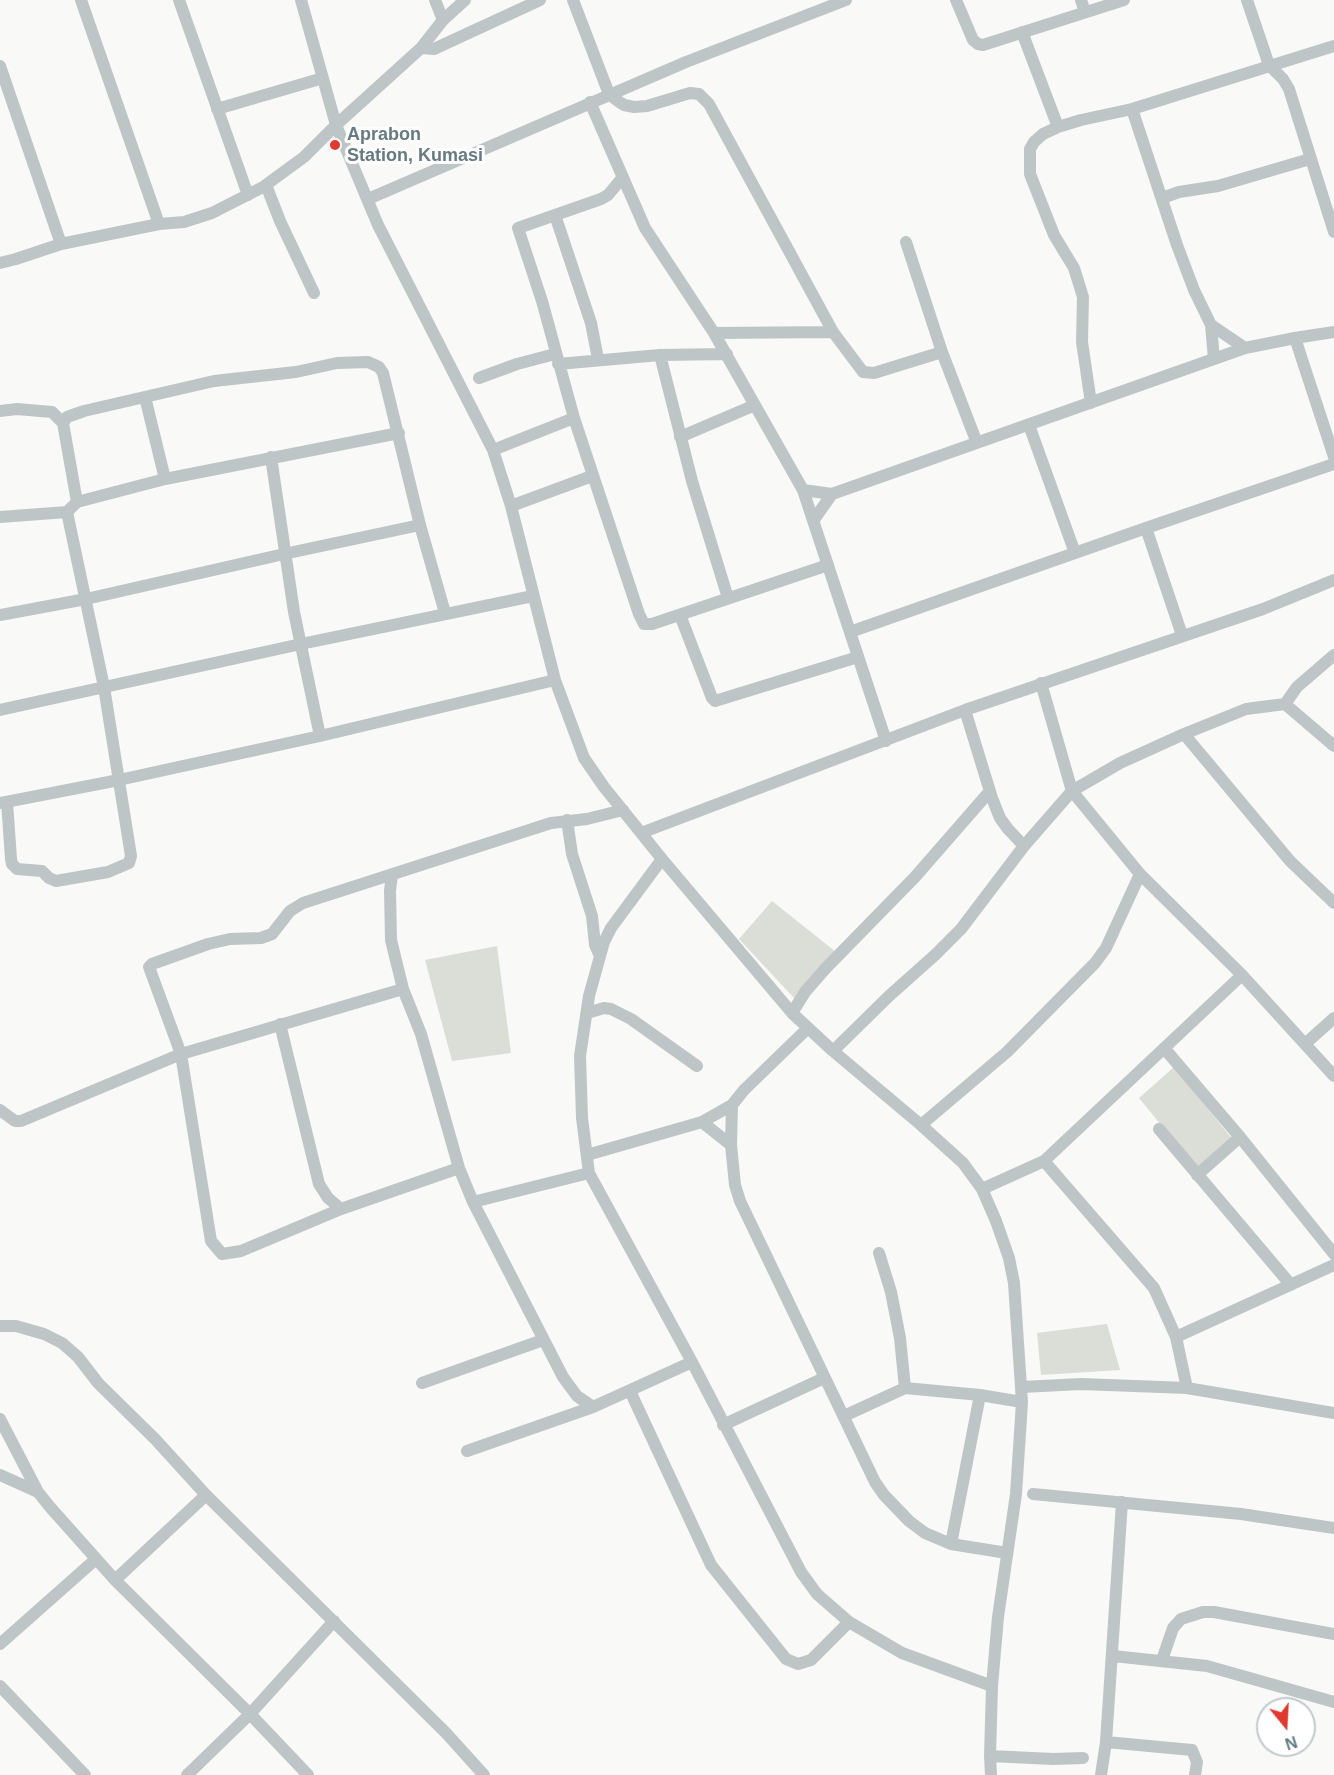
<!DOCTYPE html>
<style>
body{margin:0}
#map{position:relative;width:1334px;height:1775px;overflow:hidden;background:#f9f9f7;font-family:Arial,sans-serif}
canvas{display:block}
.north{position:absolute;left:1256px;top:1697px;width:60px;height:60px;box-sizing:border-box;background:#fff;border:2px solid #c1cacd;border-radius:50%;rotate:162deg;font-size:16px;font-weight:700;line-height:24px;text-align:center;color:#657a81}
.north::after{content:'';display:block;margin:auto;width:21px;height:27px;background:#e03930;clip-path:polygon(50% 0,100% 100%,50% 72%,0 100%)}
</style>
<div id="map">
<canvas width="1334" height="1775"></canvas>
<div class="north">N</div>
</div>
<script>
const c = document.querySelector('canvas').getContext('2d');
c.lineJoin = 'round';
function paint(path, color) {
  c.fillStyle = color;
  c.fill(path, 'evenodd');
}
function poly(rows) {
  const path = new Path2D();
  for (const r of rows) {
    path.moveTo(r[0], r[1]);
    for (let i = 2; i < r.length; i += 2) path.lineTo(r[i], r[i + 1]);
  }
  return path;
}
function stroke(path, color, width, dash) {
  c.strokeStyle = color;
  c.lineWidth = width;
  c.lineCap = dash ? 'butt' : 'round';
  c.setLineDash(dash || []);
  c.stroke(path);
}
function drawText(font, color, halo, rows, align = 'center') {
  c.font = font + ' Arial,sans-serif';
  c.lineWidth = 6;
  c.setLineDash([]);
  c.textBaseline = 'middle';
  c.strokeStyle = halo;
  c.fillStyle = color;
  for (const [text, x, y, turn = 0] of rows) {
    c.save();
    c.translate(x, y);
    c.rotate((+turn || 0) * Math.PI / 180);
    c.textAlign = isNaN(turn) ? turn : align;
    if (halo) c.strokeText(text, 0, 0);
    c.fillText(text, 0, 0);
    c.restore();
  }
}
const green = poly([
 [772,901,836,952,794,998,739,939],
 [497,946,511,1053,452,1061,425,960],
 [1174,1067,1234,1141,1198,1170,1139,1098],
 [1107,1324,1120,1370,1041,1375,1037,1333]
]);
const minor = poly([
 [81,0,159,224],
 [179,0,248,195],
 [301,0,336,125,378,225,493,450,511,506,555,680,584,758,604,787,662,859,792,1013,833,1051,921,1125,963,1163,982,1189,996,1221,1009,1258,1014,1283,1022,1402,1016,1494,998,1617,992,1686,990,1756,991,1775],
 [435,0,443,20],
 [573,0,609,94,618,101,624,105,634,107,647,106,690,93,699,94,709,104,833,332,863,372,874,373,942,352],
 [956,0,973,40,978,44,983,45,1124,0],
 [1081,0,1085,12],
 [1247,0,1269,65,1283,79,1289,89,1334,232],
 [1022,32,1058,127],
 [421,48,434,49,540,0],
 [0,66,61,244],
 [590,102,645,228,714,333,803,490,886,741],
 [217,109,323,78],
 [1132,109,1177,245,1194,290,1211,325,1214,359],
 [623,177,608,195,601,199,518,228,542,301,574,418,639,614,644,624,652,624,828,565],
 [266,185,280,221,314,293],
 [1162,198,1179,192,1218,186,1310,159],
 [368,199,686,62,846,0],
 [555,215,591,323,598,359],
 [906,242,942,352,977,443],
 [0,263,16,259,61,244,159,224,184,222,212,213,263,187,304,157,336,125,421,48,443,20,465,0],
 [1211,325,1245,348],
 [714,333,833,332],
 [1295,338,1334,457],
 [660,355,692,481,728,598],
 [558,364,660,355,727,354],
 [479,378,517,364,555,354],
 [145,397,165,479],
 [1091,403,1082,342,1083,297,1074,268,1054,235,1030,174,1030,149,1034,142,1043,134,1058,127,1081,120,1132,109,1334,46],
 [0,411,17,409,52,412,63,423],
 [1029,425,1075,553],
 [680,437,755,405],
 [493,450,574,418],
 [271,457,294,612,320,736],
 [803,490,832,494,1245,348,1295,338,1334,332],
 [77,502,63,423,67,417,84,411,214,381,296,372,337,363,368,362,379,367,383,373,420,525,445,613],
 [511,506,592,476],
 [0,517,67,512,77,502,165,479,399,433],
 [813,521,832,494],
 [1146,528,1182,635],
 [0,615,86,599,284,554,420,525],
 [680,615,712,698,715,701,858,657],
 [850,632,1146,528,1334,464],
 [1041,683,1072,791,1140,874,1242,975,1334,1076],
 [1285,704,1297,687,1334,655],
 [0,710,301,644,533,596],
 [965,710,992,798,1000,818,1008,829,1024,846],
 [1184,734,1246,709,1285,704,1334,746],
 [7,802,11,859,12,864,17,869,42,871,49,878,56,881,108,872,129,863,131,856,104,687,67,512],
 [0,803,119,780,320,736,555,680],
 [567,820,572,854,592,916,595,945,600,956],
 [641,833,965,710,1263,609,1334,580],
 [662,859,611,928,604,942,589,996,580,1056,582,1118,589,1173,692,1362,801,1572,817,1594,849,1622,902,1653,992,1686],
 [392,874,390,891,391,940,403,989,421,1034,459,1168,473,1202,563,1377,577,1396,593,1407,692,1362],
 [587,1013,604,1008,611,1009,631,1019,697,1066],
 [792,1013,805,992,825,969,915,877,990,791],
 [280,1024,319,1184,328,1198,341,1209],
 [808,1028,744,1090,732,1105,731,1145,735,1185,740,1201,875,1482,884,1495,909,1521,925,1533,951,1544,1007,1553],
 [1305,1044,1334,1018],
 [1164,1048,1240,1137,1334,1254],
 [833,1051,889,996,935,955,961,929,1024,846,1072,791,1120,763,1184,734,1290,861,1334,903],
 [0,1110,15,1121,21,1121,181,1054,403,989],
 [702,1122,731,1145],
 [921,1125,1007,1052,1095,963,1106,948,1140,874],
 [1159,1129,1291,1285],
 [587,1155,702,1122,732,1105],
 [1044,1161,1154,1288,1176,1337,1187,1388],
 [459,1168,341,1209,241,1251,222,1254,211,1241,181,1054,149,967,152,964,208,944,230,939,261,938,272,934,290,911,303,903,551,823,587,819,623,810],
 [1197,1175,1240,1137],
 [982,1189,1044,1161,1242,975],
 [473,1202,589,1173],
 [879,1253,891,1292,900,1338,905,1388],
 [0,1326,16,1326,44,1334,62,1343,78,1357,98,1383,155,1439,206,1495,446,1733,484,1775],
 [1176,1337,1334,1265],
 [422,1383,543,1340],
 [1022,1387,1081,1384,1187,1388,1334,1413],
 [630,1391,711,1565,786,1659,798,1664,811,1660,849,1622],
 [844,1416,905,1388,980,1395,1022,1402],
 [0,1419,38,1492,50,1507,115,1580,250,1714,308,1775],
 [723,1425,824,1378],
 [467,1451,593,1407],
 [0,1475,38,1492],
 [1033,1494,1241,1514,1334,1528],
 [951,1544,980,1395],
 [115,1580,206,1495],
 [0,1644,96,1559],
 [1113,1656,1207,1666,1334,1702],
 [1162,1660,1173,1628,1181,1619,1203,1612,1214,1612,1334,1634],
 [0,1686,85,1775],
 [1106,1742,1192,1750,1197,1762,1195,1775],
 [990,1756,1053,1759,1083,1758],
 [187,1775,250,1714,334,1621],
 [1101,1775,1106,1742,1122,1502]
]);
const markers = [
 [335,145,6,"#e03930"]
];
const poiNames = [
 ["Aprabon",347,135],
 ["Station, Kumasi",347,156]
];
paint(green, '#daded6');
stroke(minor, '#bec5c7', 12);
for (const [x, y, r, color] of markers) {
  const dot = new Path2D();
  dot.arc(x, y, r, 0, 2 * Math.PI);
  c.fillStyle = color;
  c.fill(dot);
  stroke(dot, '#fff', 2);
}
drawText('bold 18px', '#657a81', '#fff', poiNames, 'left');
</script>
